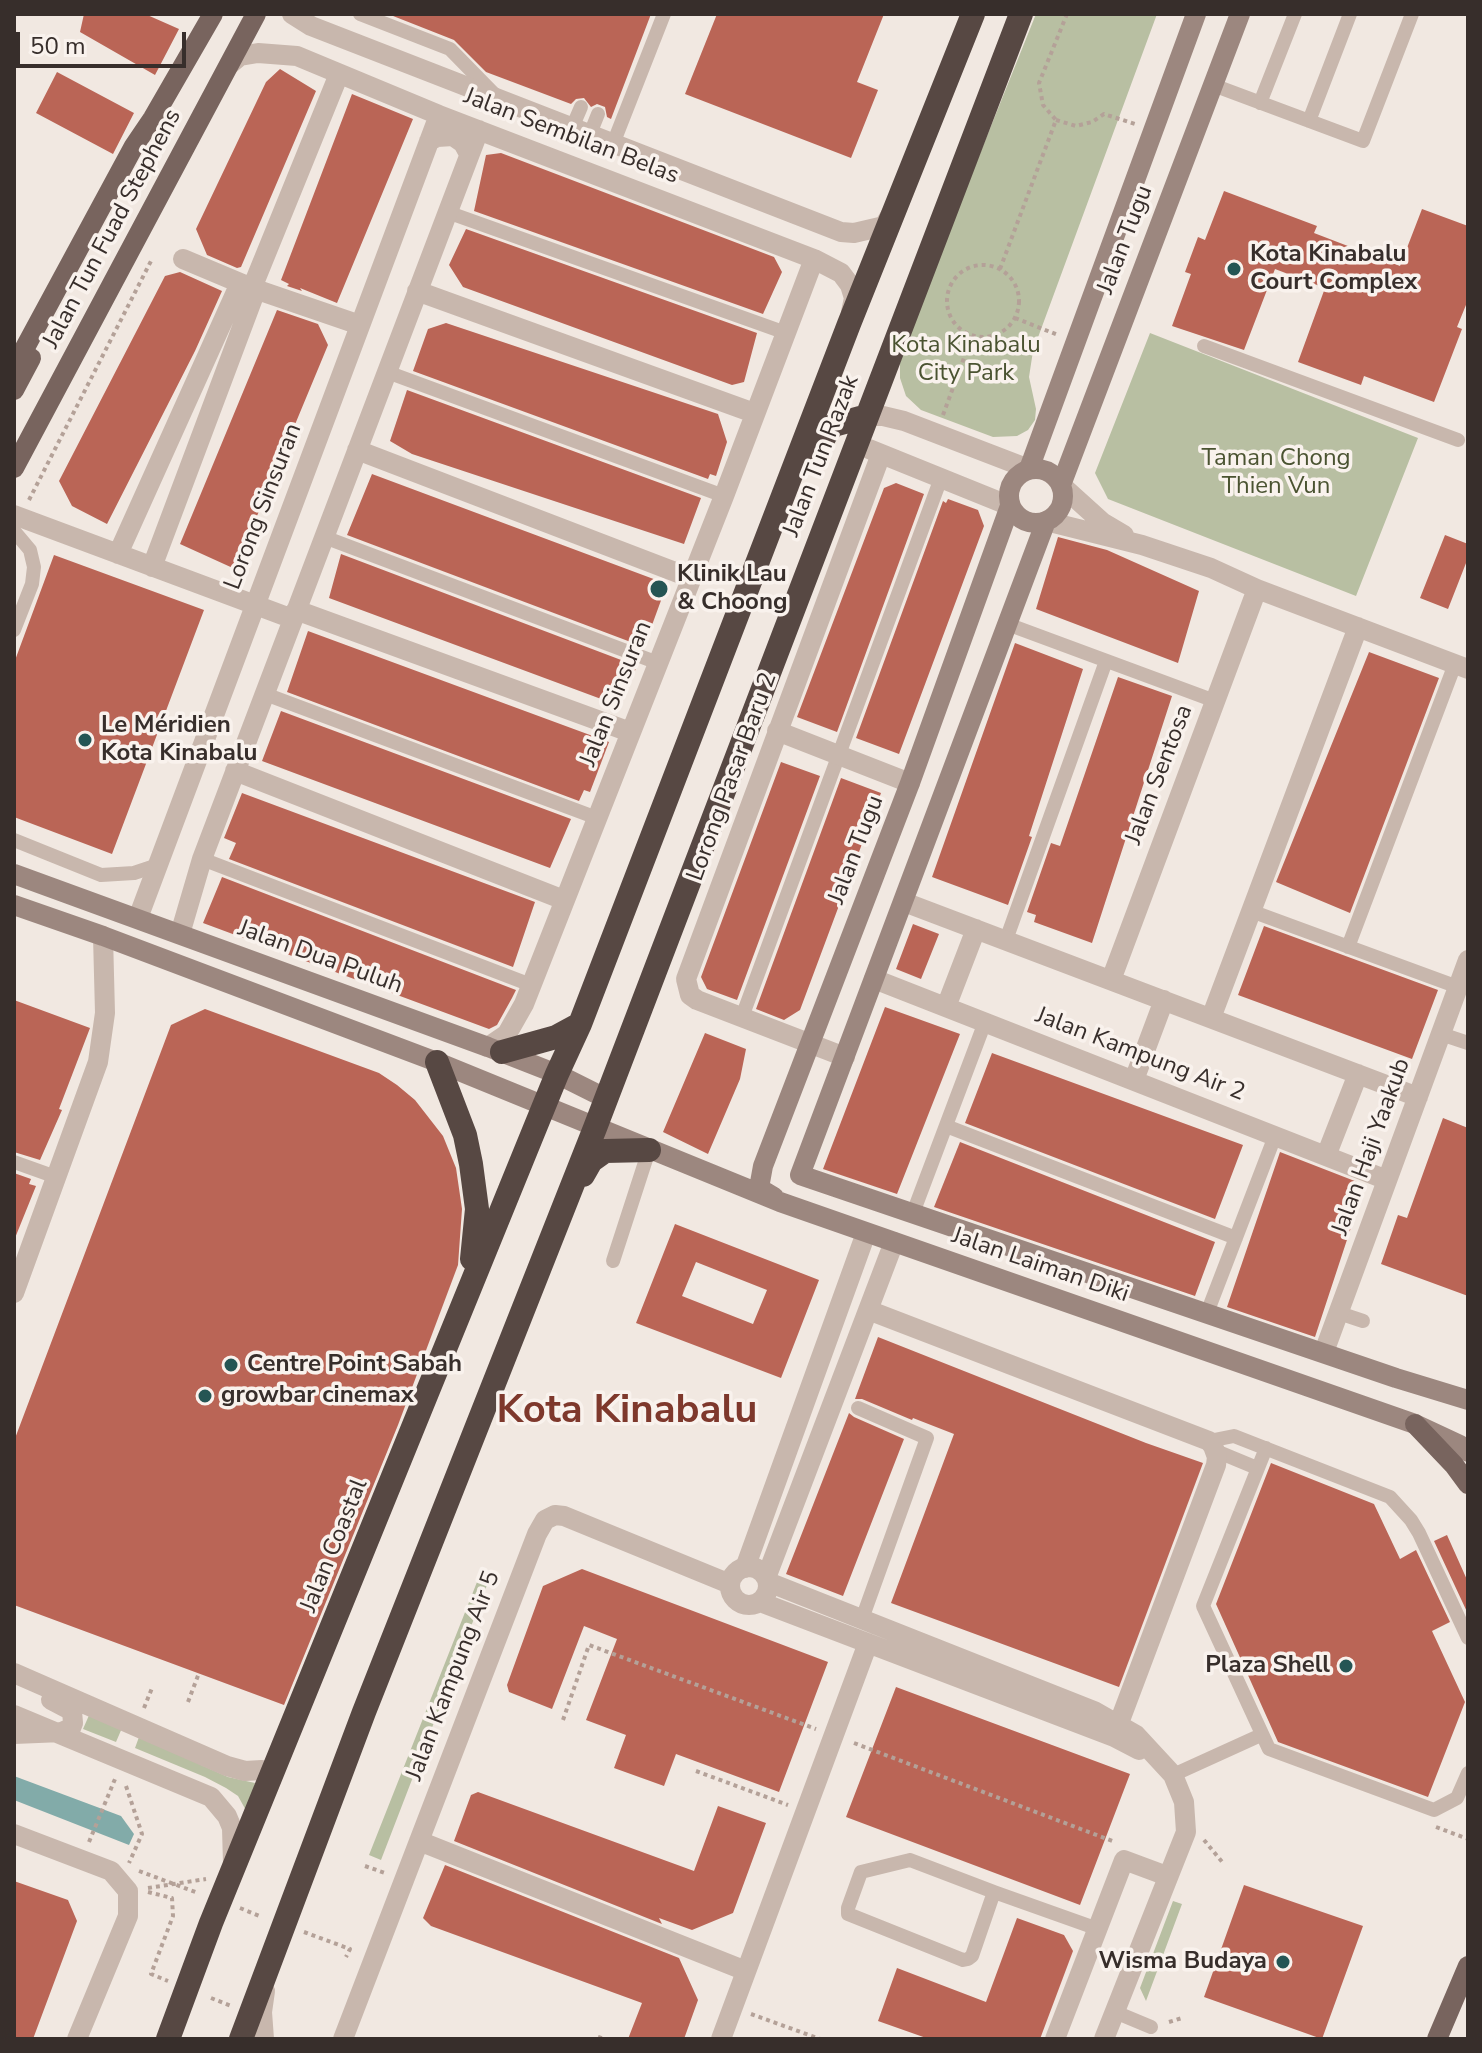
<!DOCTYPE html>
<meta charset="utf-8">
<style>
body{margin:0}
#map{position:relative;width:1482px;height:2053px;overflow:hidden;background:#f1e8e1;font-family:"Nunito Sans",sans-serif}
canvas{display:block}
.frame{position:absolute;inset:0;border:16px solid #372e2b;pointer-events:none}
.scale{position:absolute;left:16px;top:32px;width:170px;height:36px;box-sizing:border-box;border:4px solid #372e2b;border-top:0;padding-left:10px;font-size:24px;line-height:28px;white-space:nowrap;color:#372e2b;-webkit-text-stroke:6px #f9f2ed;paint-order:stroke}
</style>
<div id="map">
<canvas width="1482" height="2053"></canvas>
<div class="frame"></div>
<div class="scale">50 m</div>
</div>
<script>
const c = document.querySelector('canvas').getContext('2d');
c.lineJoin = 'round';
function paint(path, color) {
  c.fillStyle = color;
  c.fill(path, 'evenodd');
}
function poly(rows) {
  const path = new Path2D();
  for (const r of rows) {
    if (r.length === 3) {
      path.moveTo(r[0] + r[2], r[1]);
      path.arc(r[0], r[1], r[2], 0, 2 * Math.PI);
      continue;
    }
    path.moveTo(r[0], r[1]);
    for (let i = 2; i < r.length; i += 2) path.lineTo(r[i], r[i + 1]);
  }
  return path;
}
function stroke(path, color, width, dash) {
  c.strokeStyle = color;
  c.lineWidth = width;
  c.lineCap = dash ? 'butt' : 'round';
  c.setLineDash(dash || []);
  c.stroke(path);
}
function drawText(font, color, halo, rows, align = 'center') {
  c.font = font + ' "Nunito Sans",sans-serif';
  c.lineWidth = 7;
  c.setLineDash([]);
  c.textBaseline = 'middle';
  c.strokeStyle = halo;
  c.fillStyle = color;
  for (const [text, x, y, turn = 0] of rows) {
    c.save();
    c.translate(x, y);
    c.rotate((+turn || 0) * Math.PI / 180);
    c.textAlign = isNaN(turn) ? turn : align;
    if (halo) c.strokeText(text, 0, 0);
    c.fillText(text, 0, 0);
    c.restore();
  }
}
const green = poly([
 [1036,14,1157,14,1033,351,1029,377,1036,409,1035,420,1028,430,1017,436,993,437,921,410,906,396,900,378,900,363,928,283],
 [1150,333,1418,438,1356,596,1108,499,1095,473],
 [477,1582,487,1585,381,1860,369,1855],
 [90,1713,122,1728,116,1742,83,1729],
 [139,1737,228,1777,255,1783,248,1814,238,1796,226,1788,205,1777,135,1748],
 [1173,1901,1182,1904,1146,2001,1140,1988]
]);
const water = poly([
 [14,1776,121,1816,134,1834,129,1845,14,1800]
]);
const building = poly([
 [84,14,145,14,179,29,155,75,80,32],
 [388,14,651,14,611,119,607,117,605,107,597,104,591,107,584,98,576,99,571,104,486,72,454,40],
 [717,14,884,14,857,82,878,90,851,158,685,94],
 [280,69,316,91,241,267,237,268,207,255,196,229,266,82],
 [57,72,134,113,113,154,36,113],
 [352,94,413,119,337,303,300,288,302,291,287,286,289,284,281,280],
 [501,153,774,257,782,272,763,314,474,211,486,155],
 [1224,191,1317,226,1314,233,1400,266,1422,209,1468,226,1468,300,1457,327,1462,329,1434,402,1364,376,1361,385,1298,362,1325,288,1275,269,1244,350,1172,326,1191,274,1185,272,1198,237,1205,240],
 [466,229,757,333,744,382,732,385,463,287,449,265],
 [180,272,222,291,195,351,107,524,72,506,59,481,165,276],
 [277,310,318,324,328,345,235,569,180,544],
 [446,323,718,414,727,442,716,476,710,474,708,479,413,371,428,329],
 [407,390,701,498,684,544,412,454,390,441],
 [372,474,667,584,644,647,347,535],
 [896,483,924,494,837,732,797,717,884,488],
 [948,499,978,510,984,526,899,754,856,738,943,501,946,503],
 [1445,535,1468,544,1468,558,1448,609,1420,598],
 [1058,537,1107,550,1199,591,1178,663,1036,609],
 [341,554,637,666,620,706,329,598],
 [54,555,204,610,112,854,14,817,14,663],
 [308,631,609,742,590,792,584,790,579,801,287,692],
 [1015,643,1083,669,1029,836,1032,837,1008,905,932,877],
 [1369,652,1439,678,1350,913,1276,882],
 [1118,677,1172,696,1092,943,1034,922,1036,915,1027,912,1051,843,1060,846],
 [281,711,571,819,550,868,262,761],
 [781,762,820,776,737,1000,707,989,701,977],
 [841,778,881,793,800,1010,784,1020,756,1009],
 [242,793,535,902,513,967,229,859,236,843,224,838],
 [222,877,516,990,512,998,497,1025,489,1029,203,923],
 [913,924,939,934,921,979,896,969],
 [1264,926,1438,990,1412,1059,1238,995],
 [14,1000,90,1028,59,1109,62,1110,40,1160,14,1152],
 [885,1007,960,1034,897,1194,823,1169],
 [205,1009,379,1073,397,1085,415,1100,443,1136,456,1168,462,1209,458,1265,398,1425,284,1705,14,1605,14,1441,171,1025],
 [705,1033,746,1049,740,1079,708,1154,663,1132],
 [992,1053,1243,1145,1215,1219,965,1123],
 [1443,1118,1468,1128,1468,1296,1381,1264,1398,1215,1407,1218],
 [960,1142,1215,1242,1195,1296,934,1207],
 [1280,1152,1365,1185,1315,1337,1227,1307],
 [14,1173,31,1179,29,1184,36,1186,15,1238],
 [675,1224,819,1280,781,1378,636,1323],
 [696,1262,767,1290,753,1324,682,1296],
 [878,1337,1146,1443,1203,1463,1119,1687,891,1603,954,1434,913,1418,912,1420,862,1399,855,1399],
 [849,1413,854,1417,904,1439,843,1596,786,1574],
 [1271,1463,1374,1504,1400,1559,1416,1550,1450,1622,1432,1631,1465,1702,1428,1797,1278,1742,1216,1604],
 [1447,1535,1468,1582,1468,1614,1434,1541],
 [582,1569,828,1662,779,1792,676,1754,664,1786,614,1768,626,1735,586,1720,617,1639,584,1626,552,1709,509,1692,507,1685,543,1586],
 [896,1687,1130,1774,1080,1905,846,1817],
 [478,1792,694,1871,718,1806,766,1823,733,1913,692,1930,659,1918,662,1924,454,1841,471,1795],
 [445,1865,679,1958,698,2000,684,2039,628,2039,642,2003,431,1926,423,1918],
 [14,1881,68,1900,77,1921,33,2039,14,2039],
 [1244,1885,1363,1926,1322,2039,1204,1997],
 [1017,1918,1064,1935,1073,1951,1040,2039,929,2039,878,2021,897,1968,986,2002]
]);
const path = poly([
 [1056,120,1076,126,1092,122,1104,114,1135,124],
 [983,301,36],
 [1000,269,1056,120,1043,105,1039,83,1067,14],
 [1015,318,1058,335],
 [943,415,972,336],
 [29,500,152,259],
 [188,1702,199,1673],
 [144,1708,152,1688],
 [563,1720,589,1645,816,1729],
 [854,1743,1115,1842],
 [696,1771,788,1805],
 [126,1786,142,1834,129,1863],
 [1436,1827,1468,1839],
 [1204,1840,1223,1863],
 [89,1842,115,1779],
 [365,1866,385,1873],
 [139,1871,198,1893],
 [148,1888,206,1879],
 [148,1892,172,1898,173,1916,151,1974,168,1981],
 [240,1908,262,1917],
 [304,1932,350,1949,346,1957],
 [211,1998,231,2006],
 [751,2014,820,2039],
 [1169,2022,1182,2018],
 [598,2037,604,2039]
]);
const lane = poly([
 [360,14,450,49,494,94],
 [1213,85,1363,141,1412,14],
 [1260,103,1295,14],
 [1309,121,1350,14],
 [572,128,581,107],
 [590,134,598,114],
 [613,144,664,14],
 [447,212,786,333],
 [1204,346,1458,440],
 [387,372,724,496],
 [14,531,30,550,34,567,32,584,14,630],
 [324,537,658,663],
 [1007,624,1215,701],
 [265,694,597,818],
 [14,840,101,875,134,873,158,865],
 [202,859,531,985],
 [1251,911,1458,987],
 [1006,940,1106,661],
 [1348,947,1455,664],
 [742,1017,941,478],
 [1441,1034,1468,1043],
 [946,1126,1236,1238],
 [14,1162,56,1177],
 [913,1213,985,1022],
 [613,1261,649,1150],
 [1207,1313,1275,1136],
 [1339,1313,1363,1321],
 [858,1408,927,1438,862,1619],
 [1209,1441,1234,1436,1390,1497,1411,1520,1419,1533,1468,1638],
 [1266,1448,1203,1606,1269,1749,1434,1810,1457,1798,1468,1773],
 [1216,1451,1257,1468],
 [1173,1775,1261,1735],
 [910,1860,994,1892,972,1956,968,1959,963,1960,848,1914,848,1908,861,1872,910,1860],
 [994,1892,1098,1929],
 [1115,2012,1151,2027]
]);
const street = poly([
 [292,14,311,26,841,232,854,233,884,226,893,211],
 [229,65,240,56,258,53,297,56,439,115,814,259,841,273,850,285,854,298,851,312],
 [429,141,437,137,453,136,463,143,469,154],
 [183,259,252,288,360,325],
 [252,288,339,74],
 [417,291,754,413],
 [867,416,883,416,904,421,1029,469],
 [869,449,1010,506],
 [357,450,691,578],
 [1061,485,1102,522,1124,535],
 [14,515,293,619],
 [1046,521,1142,545,1211,568,1257,589,1468,669],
 [118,554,240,283],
 [152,567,256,290],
 [296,610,630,732],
 [777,731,910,783],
 [235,771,564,900],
 [904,902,1418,1097],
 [138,918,439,115],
 [180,934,202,859,479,130],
 [874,979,1387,1180],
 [1111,980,1257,589],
 [946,1007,976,929],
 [1211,1018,1358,627],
 [488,1047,507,1034,524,1004,724,496,814,259],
 [845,1057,697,1000,690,995,686,979,881,454],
 [1134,1080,1164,1000],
 [1326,1156,1358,1074],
 [14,1293,98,1062,105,1013,103,936],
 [868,1310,1209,1441,1213,1446,1217,1457,1216,1465,1119,1723],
 [1324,1352,1468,960],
 [749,1586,19],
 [745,1568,866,1233],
 [766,1578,894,1242],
 [768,1582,1094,1711,1136,1735,1173,1775,1184,1802,1186,1832,1104,2039],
 [760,1602,1114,1737,1139,1750],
 [14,1673,227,1766,245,1771,262,1770,273,1774],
 [14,1715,211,1797,227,1816,232,1828,233,1864],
 [14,1734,62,1732,71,1728,73,1723,72,1711,51,1700],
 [14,1834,111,1871,128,1891,128,1916,77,2039],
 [419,1841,746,1971],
 [264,2039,262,2012,265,1991],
 [343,2039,537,1534,545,1520,555,1515,564,1516,730,1584],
 [721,2039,868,1643],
 [1055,2039,1124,1860,1167,1876]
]);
const secondary = poly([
 [1036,496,27],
 [1029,469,1196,14],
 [1061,485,1240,14],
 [1046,521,800,1175,1396,1378,1468,1400],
 [14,874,488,1047,557,1074,605,1098],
 [14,905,103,936,437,1062,780,1202,1415,1424,1460,1445,1468,1452],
 [774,1197,759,1188,763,1166,910,783,1010,506]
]);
const primary = poly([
 [14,368,134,146,153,118,213,14],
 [14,390,31,358],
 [14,468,256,14],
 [1415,1424,1454,1465,1468,1484],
 [1437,2039,1468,1966]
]);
const highway = poly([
 [811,463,827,432,834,425,867,416],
 [502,1052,556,1037,580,1024],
 [437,1062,465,1135,471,1164,477,1209,472,1259],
 [583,1175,591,1161,605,1151,649,1150],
 [168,2039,211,1923,557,1074,580,1024,849,324,973,14],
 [241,2039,364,1712,595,1128,1021,14]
]);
const markers = [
 [1234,269,8,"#255554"],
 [659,589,10,"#255554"],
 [85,740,8,"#255554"],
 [231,1365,8,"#255554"],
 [205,1396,8,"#255554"],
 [1346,1666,8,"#255554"],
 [1283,1962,8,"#255554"]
];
const streetNames = [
 ["Jalan Sembilan Belas",571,137,21],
 ["Jalan Tun Fuad Stephens",113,229,-62],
 ["Jalan Tugu",1126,240,-69],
 ["Jalan Tun Razak",822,456,-69],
 ["Lorong Sinsuran",264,507,-69],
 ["Jalan Sinsuran",617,694,-68],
 ["Jalan Sentosa",1160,775,-69],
 ["Lorong Pasar Baru 2",733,777,-70],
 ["Jalan Tugu",857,850,-69],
 ["Jalan Dua Puluh",320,958,20],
 ["Jalan Kampung Air 2",1140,1055,21],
 ["Jalan Haji Yaakub",1372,1147,-70],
 ["Jalan Laiman Diki",1040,1266,19],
 ["Jalan Coastal",335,1546,-68],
 ["Jalan Kampung Air 5",454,1676,-69]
];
const poiNames = [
 ["Kota Kinabalu",1250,255],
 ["Court Complex",1250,283],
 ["Klinik Lau",677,575],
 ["& Choong",677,603],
 ["Le Méridien",101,726],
 ["Kota Kinabalu",101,754],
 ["Centre Point Sabah",247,1365],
 ["growbar cinemax",221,1396],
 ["Plaza Shell",1330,1666,"right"],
 ["Wisma Budaya",1267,1962,"right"]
];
const parkNames = [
 ["Kota Kinabalu",966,346],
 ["City Park",966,374],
 ["Taman Chong",1276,459],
 ["Thien Vun",1276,487]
];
const townNames = [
 ["Kota Kinabalu",627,1412]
];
paint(green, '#b8bfa2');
paint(water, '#82aba9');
paint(building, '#ba6556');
stroke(path, '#b4a198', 4, [4, 4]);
stroke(lane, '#c8b7ad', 14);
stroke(street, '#c8b7ad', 20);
stroke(secondary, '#9c877f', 20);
stroke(primary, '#78645e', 20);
stroke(highway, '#574843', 24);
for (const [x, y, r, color] of markers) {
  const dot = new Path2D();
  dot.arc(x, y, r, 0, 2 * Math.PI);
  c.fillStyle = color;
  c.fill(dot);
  stroke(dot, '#f9f2ed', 3);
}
drawText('24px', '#372e2b', '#f9f2ed', streetNames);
drawText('bold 24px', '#372e2b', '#f9f2ed', poiNames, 'left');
drawText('24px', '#4a5331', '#f9f2ed', parkNames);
drawText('bold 40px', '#7e382c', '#f9f2ed', townNames);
</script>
